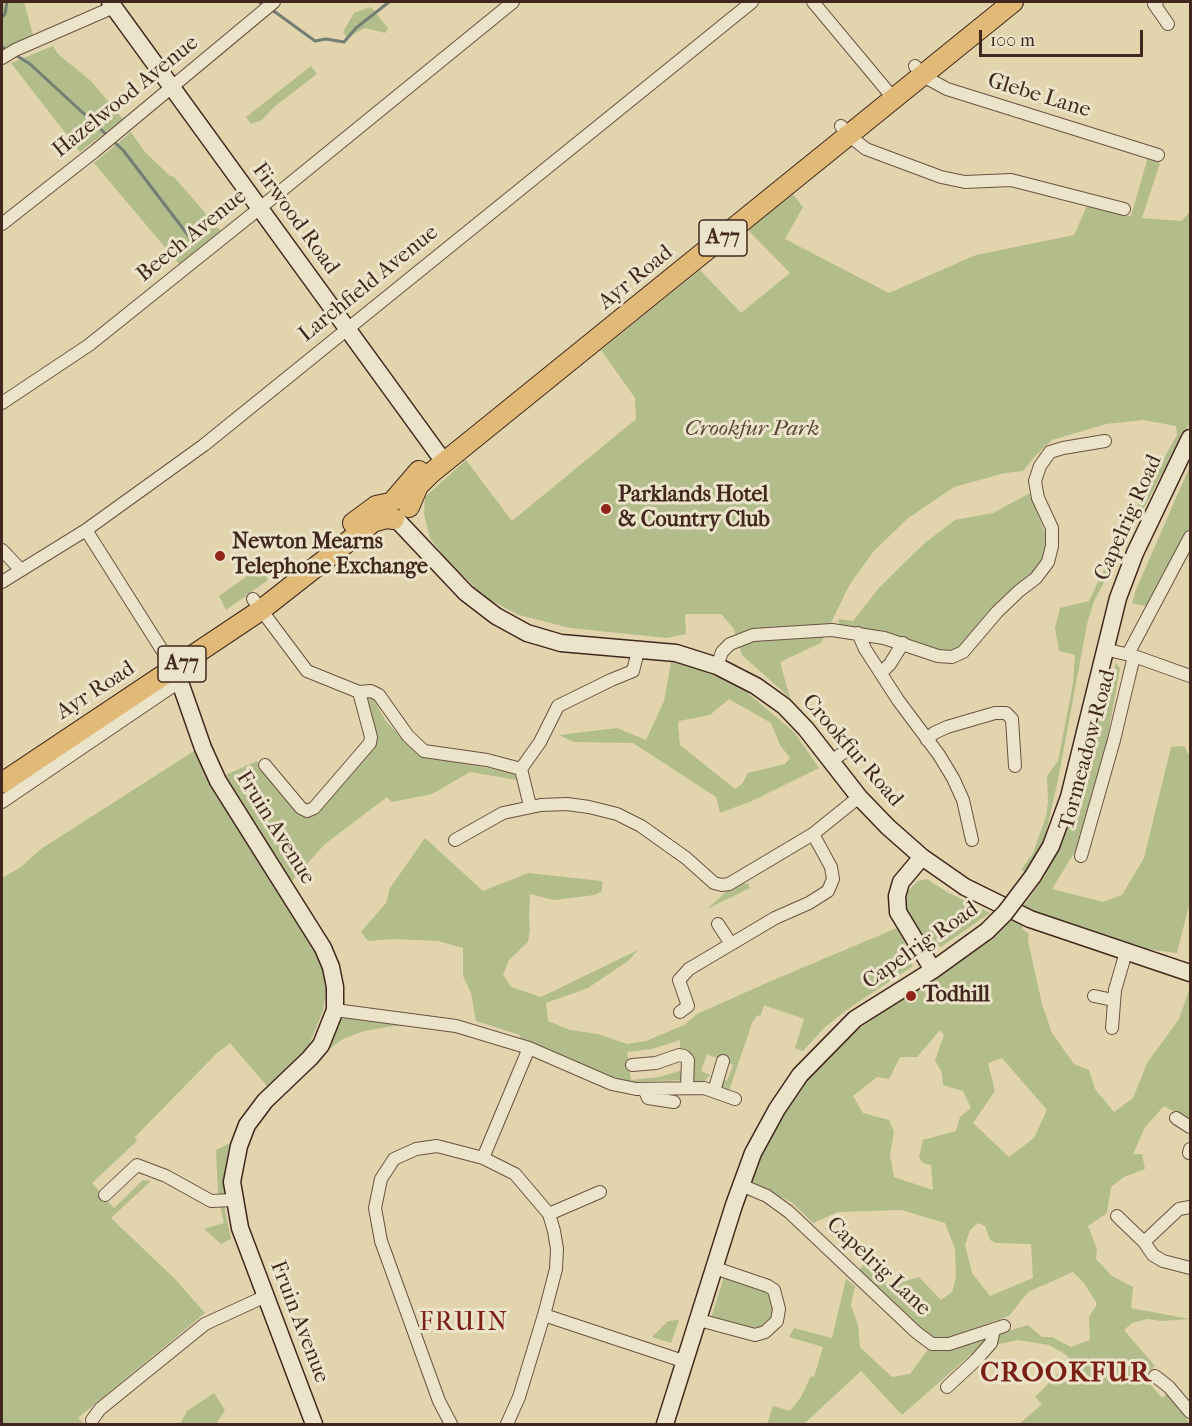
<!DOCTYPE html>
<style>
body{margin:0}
#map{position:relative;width:1192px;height:1426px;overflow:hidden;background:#e2d5ae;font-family:"IM FELL French Canon",serif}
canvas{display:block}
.frame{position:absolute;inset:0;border:3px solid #42271e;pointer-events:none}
.scale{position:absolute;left:979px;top:30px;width:164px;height:27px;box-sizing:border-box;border:3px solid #42271e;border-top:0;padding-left:8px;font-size:18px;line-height:21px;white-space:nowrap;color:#42271e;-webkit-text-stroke:4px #ece4ca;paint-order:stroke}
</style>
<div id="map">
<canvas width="1192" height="1426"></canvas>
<div class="frame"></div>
<div class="scale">100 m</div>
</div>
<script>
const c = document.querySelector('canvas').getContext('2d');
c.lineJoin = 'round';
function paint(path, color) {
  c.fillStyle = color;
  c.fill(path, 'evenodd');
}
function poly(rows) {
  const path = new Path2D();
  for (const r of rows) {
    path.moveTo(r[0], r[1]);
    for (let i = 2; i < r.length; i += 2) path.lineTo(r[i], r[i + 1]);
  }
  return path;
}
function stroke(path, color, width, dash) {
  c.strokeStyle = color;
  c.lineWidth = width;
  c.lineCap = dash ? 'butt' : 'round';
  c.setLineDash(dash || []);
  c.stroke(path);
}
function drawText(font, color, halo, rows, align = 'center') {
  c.font = font + ' "IM FELL French Canon",serif';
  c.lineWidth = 6;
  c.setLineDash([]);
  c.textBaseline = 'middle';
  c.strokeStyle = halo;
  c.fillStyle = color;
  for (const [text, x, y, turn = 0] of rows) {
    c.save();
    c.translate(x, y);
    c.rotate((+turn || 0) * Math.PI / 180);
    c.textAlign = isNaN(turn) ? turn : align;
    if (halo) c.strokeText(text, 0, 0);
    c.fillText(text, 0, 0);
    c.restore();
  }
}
const green = poly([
 [2,2,24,2,33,35,2,51],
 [371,7,388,28,385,33,365,28,347,38,343,32,354,13],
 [53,46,58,54,91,81,123,119,80,152,11,63],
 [311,66,317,74,274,107,262,120,251,124,246,117],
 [131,132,144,151,170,176,174,177,221,231,179,264,94,163],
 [1148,157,1160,163,1142,218,1181,221,1190,212,1190,422,1094,601,1087,624,1058,780,1044,841,1025,872,1021,870,1033,853,1046,817,1048,801,1047,776,1058,761,1073,683,1075,655,1059,651,1055,628,1060,608,1089,601,1116,544,1177,435,1176,426,1143,420,1106,424,1052,440,1036,455,1023,471,1005,473,954,487,907,519,873,552,850,584,821,643,780,662,790,698,742,655,734,629,721,614,685,614,686,634,667,638,570,628,519,615,480,595,472,584,446,559,430,538,424,514,425,497,466,460,512,521,636,419,635,398,601,350,700,270,741,313,790,273,748,230,793,194,803,207,785,239,889,293,976,255,1074,235,1087,206,1131,216],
 [1190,466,1190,526,1146,606,1132,603,1135,592],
 [1030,493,1045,533,1047,546,1044,563,958,651,943,653,840,626,838,619,853,621,878,589,902,565,926,542,955,520,993,513],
 [260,567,268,580,226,610,219,596],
 [671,662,687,663,743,689,794,732,819,768,752,801,720,813,716,797,633,743,574,742,559,735,617,728,646,740,664,701],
 [729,699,771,723,780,745,790,758,785,764,748,773,742,784,735,789,680,745,678,726,679,721,710,715],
 [1116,663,1120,668,1106,747,1088,812,1076,850,1052,889,1103,902,1122,895,1144,858,1171,747,1184,746,1190,757,1190,901,1177,953,1146,949,1022,908,1045,876,1069,819,1077,817,1093,742,1112,673],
 [373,697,385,720,407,744,424,756,514,773,517,780,470,772,432,794,392,802,387,797,325,844,292,881,244,809,221,777,257,761,297,814,309,815,367,754,365,699],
 [194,751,324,967,328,980,323,1011,308,1047,267,1086,230,1043,216,1054,135,1137,137,1141,92,1183,114,1208,143,1180,151,1181,111,1218,175,1279,205,1313,78,1418,84,1424,2,1424,2,878,21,867,41,849],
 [425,838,483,891,528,873,602,881,602,891,595,895,554,900,530,894,529,918,530,930,528,942,509,960,503,975,511,987,541,997,638,950,628,961,588,988,546,1003,548,1021,570,1030,598,1034,627,1044,646,1041,684,1025,697,1014,771,981,897,928,901,932,913,966,848,1009,825,1027,803,1051,795,1048,804,1019,764,1005,761,1015,757,1016,752,1023,729,1091,721,1089,720,1078,727,1081,733,1065,707,1054,701,1071,710,1075,703,1083,684,1080,631,1082,604,1074,521,1041,520,1035,476,1021,471,993,463,976,463,948,438,941,394,939,368,941,361,932,386,903,390,888],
 [680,1040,680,1060,683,1070,659,1077,631,1080,627,1052,652,1049],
 [927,879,947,892,990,913,941,947,928,943,906,909,907,892,918,881],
 [748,883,750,888,707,909,726,892,727,887],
 [1012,920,1023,925,1022,929,1029,934,1028,941,1042,1004,1052,1033,1074,1064,1089,1070,1095,1089,1114,1112,1133,1098,1147,1063,1179,1019,1190,988,1190,1120,1164,1106,1145,1127,1133,1154,1142,1154,1145,1169,1124,1177,1111,1187,1107,1213,1088,1226,1097,1249,1096,1259,1112,1276,1133,1287,1131,1308,1190,1319,1161,1321,1147,1319,1132,1323,1124,1330,1155,1366,1143,1376,1162,1398,1168,1393,1190,1424,1019,1424,1042,1404,1035,1397,1069,1363,1068,1356,1049,1345,1018,1340,977,1349,902,1415,861,1371,804,1424,767,1424,773,1406,790,1411,801,1397,811,1376,814,1377,823,1347,789,1337,794,1328,832,1338,846,1279,855,1286,851,1305,858,1325,860,1347,892,1377,910,1374,929,1348,951,1348,1028,1325,1042,1337,1052,1337,1071,1347,1090,1340,1089,1317,1097,1304,1084,1283,1073,1272,1028,1292,1009,1316,949,1337,931,1337,917,1328,859,1271,863,1264,891,1285,919,1277,941,1300,952,1292,956,1278,955,1249,945,1223,901,1210,838,1212,813,1223,791,1202,751,1182,755,1165,797,1087,829,1054,864,1025,983,943],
 [940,1030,944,1035,935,1060,942,1073,943,1085,963,1091,971,1108,960,1117,956,1131,923,1140,919,1157,923,1163,931,1165,933,1190,894,1177,890,1155,894,1132,889,1120,863,1113,853,1096,877,1077,889,1079,900,1057,917,1057],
 [1002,1058,1047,1110,1034,1138,1009,1157,973,1123,995,1091,988,1063],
 [978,1223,985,1226,990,1240,996,1243,1031,1244,1033,1278,990,1296,972,1273,965,1245,970,1230],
 [354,1017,419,1026,394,1026,364,1031,343,1039,318,1057,337,1022,344,1018],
 [232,1142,225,1195,218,1193,216,1150],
 [220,1205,224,1205,231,1239,221,1244,204,1229,224,1223],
 [724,1277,763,1289,769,1294,773,1303,771,1317,763,1326,753,1328,723,1320,711,1318],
 [679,1320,671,1343,652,1337,668,1321],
 [214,1393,225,1410,216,1424,180,1424,187,1411]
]);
const stream = poly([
 [259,2,265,5],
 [271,9,315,41,326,39,344,42,356,28,389,2],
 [2,17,5,14,7,2],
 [2,47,8,51],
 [14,54,30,64,108,136],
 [113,141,123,150,194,243]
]);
const street = poly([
 [813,2,894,99],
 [1157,2,1154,4,1168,24],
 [2,58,15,50,114,7],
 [915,66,923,76,947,89,1158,155],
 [841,126,848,135,866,149,941,177,965,182,1011,180,1124,209],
 [2,224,95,151,274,2],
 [2,403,89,345,260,208,513,2],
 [86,530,167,658],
 [2,550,21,570],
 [2,582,86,530,204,445,752,2],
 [253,599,307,671,359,692,371,691,379,695,408,736,424,751,487,760,521,769,540,742,558,706,611,680,633,671,638,651],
 [858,633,865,649,898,700,939,755,953,778,963,800,972,840],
 [1104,649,1134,656,1190,676],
 [1128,654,1190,537],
 [717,666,722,652,730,644,753,635,800,632,832,630,884,638,938,656,952,657,963,652,997,612,1019,591,1036,578,1048,562,1052,546,1052,528,1038,498,1035,481,1040,466,1050,452,1063,448,1105,441],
 [881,673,890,664,903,643],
 [927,740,934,733,947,727,995,713,1006,713,1012,719,1015,766],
 [831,761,852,747],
 [265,765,301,808,307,811,314,808,370,743,371,737,359,692],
 [521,769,530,806],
 [2,802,170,688,180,684],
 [455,840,503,813,541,805,567,804,589,807,617,814,641,826,686,858,714,883,722,885,729,884,813,834,859,797],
 [1081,856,1114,740,1134,656],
 [718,924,731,944],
 [1094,996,1113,1000],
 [335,1010,456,1026,529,1048,612,1084,636,1089,704,1088,735,1099],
 [680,1012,688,1006,679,980,689,969,775,918,809,903,828,891,833,879,831,867,813,834],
 [1112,1028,1115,990,1126,952],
 [632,1065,656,1063,679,1055,684,1056,688,1060,687,1087],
 [644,1089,648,1098,674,1102],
 [714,1091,723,1061],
 [1176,1118,1190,1127],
 [1189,1153,1190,1149],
 [483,1158,529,1048],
 [741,1185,767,1196,789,1212,916,1332,932,1344,949,1344,1004,1326],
 [105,1195,137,1165,166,1176,211,1201,233,1200],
 [549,1214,600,1192],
 [1117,1216,1144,1242,1153,1255,1163,1261,1190,1268],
 [1144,1242,1179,1209,1190,1207],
 [544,1315,686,1362],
 [699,1320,755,1335,765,1332,777,1321,779,1309,774,1290,768,1286,715,1268],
 [1155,1376,1169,1387,1190,1412],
 [947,1387,976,1360,991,1343,994,1329],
 [92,1420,100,1409,205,1324,266,1296],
 [451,1424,439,1401,381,1241,375,1208,381,1179,394,1159,416,1149,437,1146,483,1158,515,1174,549,1214,554,1231,557,1249,556,1269,544,1315,519,1397,507,1424]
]);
const secondary = poly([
 [110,2,444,462],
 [397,520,466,593,496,616,527,633,561,643,676,653,717,666,756,686,784,706,806,729,859,797,888,827,922,857,965,887,1030,919,1190,973],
 [167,658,175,668,203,748,218,781,323,948,331,967,335,987,335,1010,321,1045,310,1058,265,1101,247,1125,239,1146,232,1182,240,1228,314,1424],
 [922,857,901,882,897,896,898,912,933,970],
 [1033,876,1051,846,1069,797,1118,598,1135,553,1190,438],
 [665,1424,734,1205,753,1153,777,1109,800,1075,855,1019,933,970,987,931]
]);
const primary = poly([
 [394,500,419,471],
 [409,507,418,486,431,473,1013,2],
 [353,523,376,506,390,503],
 [2,783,261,610,373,522,387,518,394,519]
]);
const secondaryBridge = poly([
 [987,931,1005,913,1033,876]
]);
const markers = [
 [606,509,6,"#8f2418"],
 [220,556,6,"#8f2418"],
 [911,996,6,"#8f2418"]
];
const shields = [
 [723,238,48],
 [182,664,48]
];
const shieldNames = [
 ["A77",723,238],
 ["A77",182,664]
];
const streetNames = [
 ["Glebe Lane",1039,96,17],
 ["Hazelwood Avenue",126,97,-39],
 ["Firwood Road",295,219,54],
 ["Beech Avenue",192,236,-39],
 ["Ayr Road",636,278,-39],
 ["Larchfield Avenue",369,284,-39],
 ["Capelrig Road",1129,518,-66],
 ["Ayr Road",96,691,-33],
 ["Tormeadow Road",1088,750,-75],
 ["Crookfur Road",852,751,49],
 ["Fruin Avenue",275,828,58],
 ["Capelrig Road",921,946,-35],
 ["Capelrig Lane",878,1267,43],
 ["Fruin Avenue",299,1322,69]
];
const parkNames = [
 ["Crookfur Park",752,430]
];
const poiNames = [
 ["Parklands Hotel",618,496],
 ["& Country Club",618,521],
 ["Newton Mearns",232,543],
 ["Telephone Exchange",232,568],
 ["Todhill",923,996]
];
const quarterNames = [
 ["FRUIN",464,1324]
];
const districtNames = [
 ["CROOKFUR",1066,1374]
];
paint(green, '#b2bd8b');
stroke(stream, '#747e73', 3);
stroke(street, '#6a5242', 14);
stroke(secondary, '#42271e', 19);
stroke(primary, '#42271e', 22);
stroke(street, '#ece4ca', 12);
stroke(secondary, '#ece4ca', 16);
stroke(primary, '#e1ba77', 20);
stroke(secondaryBridge, '#42271e', 19, []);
stroke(secondaryBridge, '#ece4ca', 16);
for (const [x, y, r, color] of markers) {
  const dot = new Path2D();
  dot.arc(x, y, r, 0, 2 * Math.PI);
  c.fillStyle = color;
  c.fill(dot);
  stroke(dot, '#ece4ca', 2);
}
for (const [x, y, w] of shields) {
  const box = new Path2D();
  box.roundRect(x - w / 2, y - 18, w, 36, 4.5);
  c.fillStyle = '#ece4ca';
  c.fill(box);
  stroke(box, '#42271e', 1.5);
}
drawText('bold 21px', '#42271e', null, shieldNames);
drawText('22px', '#42271e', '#ece4ca', streetNames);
drawText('italic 22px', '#584534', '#ece4ca', parkNames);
drawText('bold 22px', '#42271e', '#ece4ca', poiNames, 'left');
c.letterSpacing = '1.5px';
drawText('26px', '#7a1f14', '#ece4ca', quarterNames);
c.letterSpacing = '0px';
c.letterSpacing = '1.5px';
drawText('bold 28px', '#7a1f14', '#ece4ca', districtNames);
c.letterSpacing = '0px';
</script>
